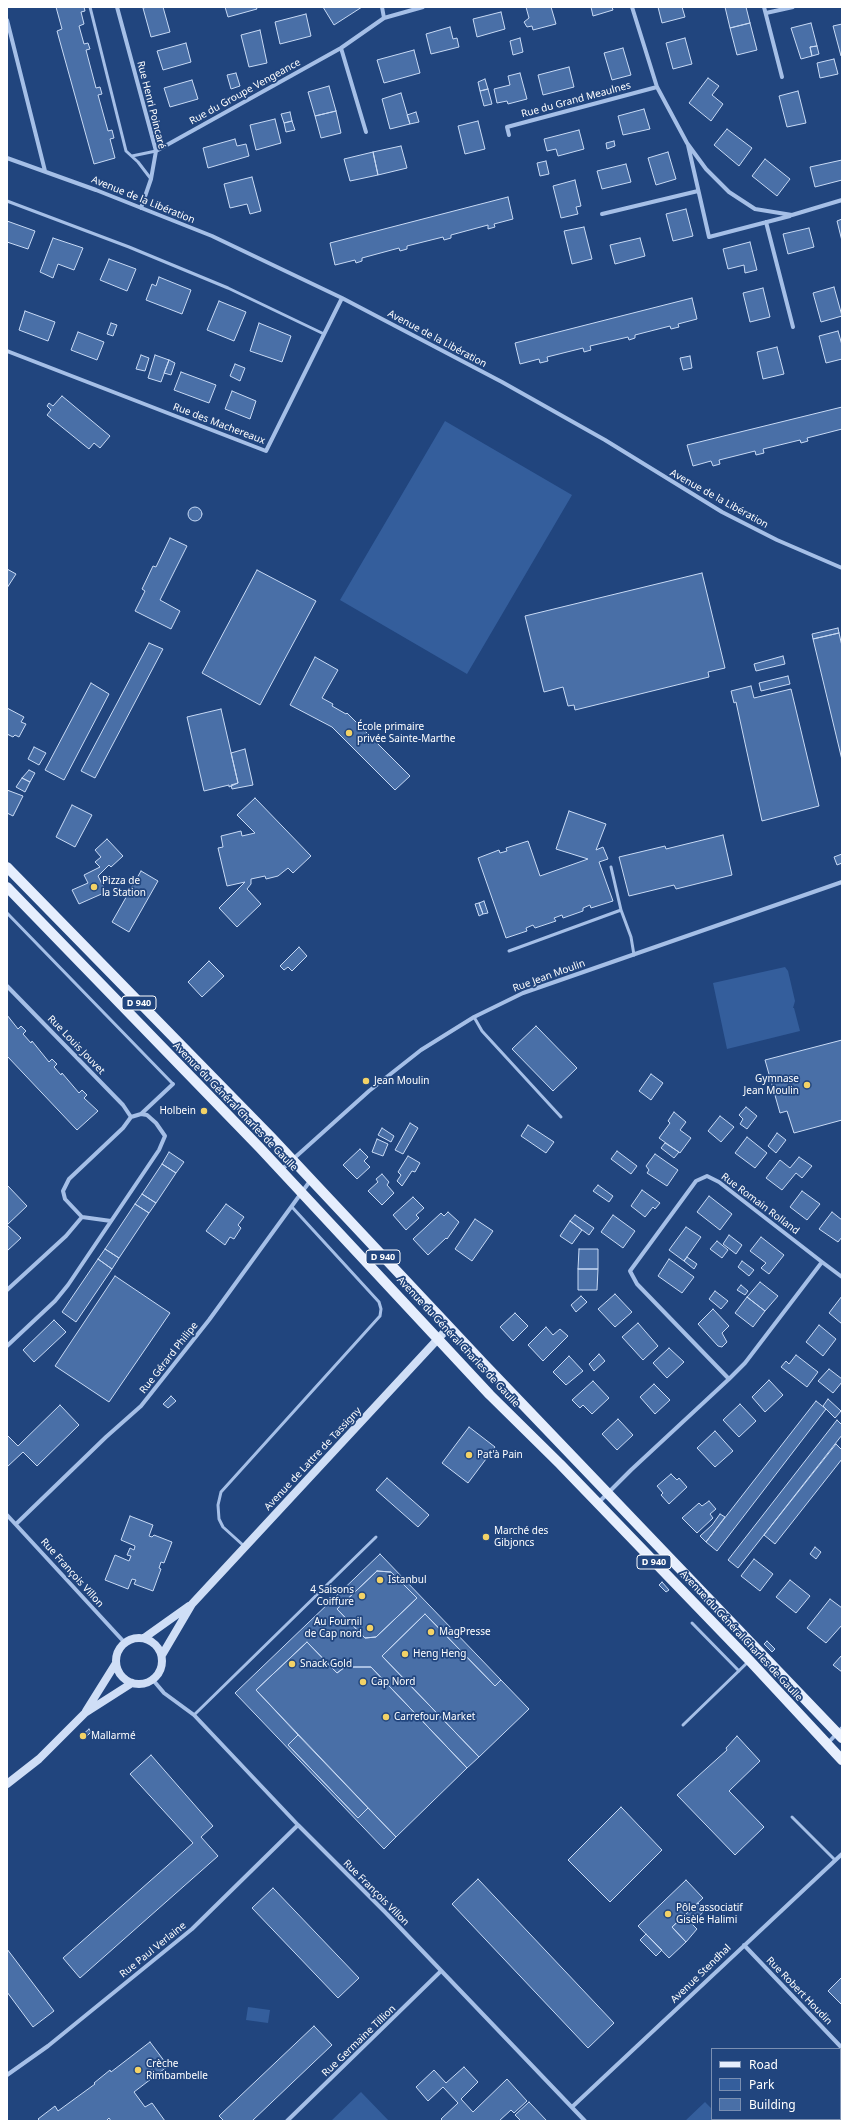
<!DOCTYPE html>
<meta charset="utf-8">
<style>
body{margin:0}
#map{position:relative;width:849px;height:2128px;overflow:hidden;background:#21457e;font-family:"Noto Sans",sans-serif}
canvas{display:block}
.frame{position:absolute;inset:0;border:8px solid #fff;pointer-events:none}
.legend{position:absolute;left:711px;top:2048px;width:130px;height:72px;box-sizing:border-box;background:#21457e;border:1px solid #7a8fb2;margin:0;padding:5px 7px;list-style:none;font-size:12px;color:#fff}
.legend li{display:flex;align-items:center;gap:8px;height:20px}
.legend b{width:20px;border:1px solid #7a8fb2}
</style>
<div id="map">
<canvas width="849" height="2128"></canvas>
<div class="frame"></div>
<ul class="legend">
<li><b style="height:5px;background:#e6eefd"></b>Road</li>
<li><b style="height:11px;background:#345e9c"></b>Park</li>
<li><b style="height:11px;background:#496fa7"></b>Building</li>
</ul>
</div>
<script>
const c = document.querySelector('canvas').getContext('2d');
c.lineJoin = 'round';
function paint(path, color) {
  c.fillStyle = color;
  c.fill(path, 'evenodd');
}
function poly(rows) {
  const path = new Path2D();
  for (const r of rows) {
    if (r.length === 3) {
      path.moveTo(r[0] + r[2], r[1]);
      path.arc(r[0], r[1], r[2], 0, 2 * Math.PI);
      continue;
    }
    path.moveTo(r[0], r[1]);
    for (let i = 2; i < r.length; i += 2) path.lineTo(r[i], r[i + 1]);
  }
  return path;
}
function stroke(path, color, width, dash) {
  c.strokeStyle = color;
  c.lineWidth = width;
  c.lineCap = dash ? 'butt' : 'round';
  c.setLineDash(dash || []);
  c.stroke(path);
}
function drawText(font, color, halo, rows, align = 'center') {
  c.font = font + ' "Noto Sans",sans-serif';
  c.lineWidth = 3.5;
  c.setLineDash([]);
  c.textBaseline = 'middle';
  c.strokeStyle = halo;
  c.fillStyle = color;
  for (const [text, x, y, turn = 0] of rows) {
    c.save();
    c.translate(x, y);
    c.rotate((+turn || 0) * Math.PI / 180);
    c.textAlign = isNaN(turn) ? turn : align;
    if (halo) c.strokeText(text, 0, 0);
    c.fillText(text, 0, 0);
    c.restore();
  }
}
const green = poly([
 [445,421,572,495,467,674,340,600],
 [785,967,788,971,795,1001,793,1008,794,1008,800,1031,727,1049,713,983],
 [248,2007,270,2010,268,2023,246,2020],
 [361,2092,389,2121,331,2121],
 [705,2102,712,2109,712,2119,722,2119,723,2121,685,2121]
]);
const building = poly([
 [56,7,84,7,85,11,81,12,84,24,79,26,84,44,88,43,90,49,86,50,96,88,100,87,102,94,98,95,108,131,112,130,114,138,110,139,115,158,94,164,57,31,62,29,56,7],
 [148,7,163,7,170,32,151,37,143,8,148,7],
 [225,7,256,7,257,9,228,17,225,7],
 [323,7,362,7,334,25,323,7],
 [526,7,551,7,556,24,533,30,532,26,527,27,524,22,529,18,526,7],
 [591,7,612,7,613,10,593,16,591,7],
 [658,7,682,7,685,17,662,23,658,7],
 [725,7,746,7,750,23,730,28,725,7],
 [501,12,505,29,477,37,473,19,501,12],
 [306,14,311,36,280,44,275,22,306,14],
 [750,23,757,50,737,55,730,28,750,23],
 [811,23,817,46,810,47,812,56,801,59,791,28,811,23],
 [842,24,842,56,841,56,833,26,842,24],
 [450,27,453,39,457,38,459,47,431,54,426,34,450,27],
 [260,30,267,63,249,67,241,35,260,30],
 [520,38,523,52,513,55,510,41,520,38],
 [685,38,692,64,673,69,666,43,685,38],
 [186,43,191,62,163,70,157,51,186,43],
 [817,46,819,54,812,56,810,47,817,46],
 [623,48,631,75,612,80,604,53,623,48],
 [414,50,420,73,384,83,377,60,414,50],
 [834,59,838,74,820,78,817,63,834,59],
 [569,67,574,87,543,95,538,75,569,67],
 [236,73,240,86,231,89,227,75,236,73],
 [520,73,527,99,508,104,507,101,497,103,494,89,510,85,508,76,520,73],
 [708,78,719,86,712,95,723,104,711,121,689,103,708,78],
 [485,79,488,89,480,91,478,82,485,79],
 [192,80,198,99,170,107,164,88,192,80],
 [329,86,336,111,315,116,308,92,329,86],
 [488,89,492,104,484,106,480,91,488,89],
 [798,91,806,123,787,127,779,96,798,91],
 [401,93,410,124,390,129,382,99,401,93],
 [644,109,650,129,623,135,618,116,644,109],
 [336,111,341,133,321,138,315,116,336,111],
 [290,112,292,121,284,123,281,114,290,112],
 [416,112,419,122,410,124,407,115,416,112],
 [275,119,281,143,256,150,250,125,275,119],
 [292,121,295,130,286,132,284,123,292,121],
 [478,121,485,149,465,154,458,126,478,121],
 [727,129,752,148,739,166,714,145,727,129],
 [579,130,584,149,558,156,556,149,547,151,544,139,579,130],
 [235,139,237,146,246,144,249,156,208,168,203,148,235,139],
 [614,141,615,146,607,149,606,143,614,141],
 [401,146,407,168,378,175,373,152,401,146],
 [373,152,378,175,350,181,344,159,373,152],
 [668,152,676,179,656,185,648,158,668,152],
 [765,159,790,179,777,196,752,176,765,159],
 [842,160,842,180,815,187,810,167,842,160],
 [546,161,549,174,540,176,537,163,546,161],
 [626,164,631,182,602,189,597,171,626,164],
 [252,177,261,211,250,214,247,204,230,208,224,184,252,177],
 [575,180,581,206,576,207,578,214,561,218,553,186,575,180],
 [508,197,513,219,494,224,495,227,488,229,488,225,451,235,451,238,444,240,443,237,407,246,407,249,400,251,399,248,362,258,362,261,356,263,355,260,335,265,330,243,508,197],
 [686,209,693,236,673,241,666,214,686,209],
 [842,219,842,241,837,221,842,219],
 [7,221,35,231,28,249,7,242,7,221],
 [584,227,592,259,572,264,564,231,584,227],
 [809,228,814,247,788,254,783,234,809,228],
 [53,238,83,248,74,270,58,264,53,278,40,272,53,238],
 [640,238,645,256,615,264,610,245,640,238],
 [750,242,757,270,745,273,744,265,728,269,723,249,750,242],
 [109,259,136,269,127,291,100,280,109,259],
 [159,277,191,290,182,314,146,300,152,284,156,286,159,277],
 [834,287,842,316,821,322,813,293,834,287],
 [763,288,770,317,750,322,743,293,763,288],
 [692,298,697,319,678,324,679,327,671,329,670,326,635,335,635,338,629,340,628,337,590,346,591,350,584,352,583,348,547,357,548,361,540,363,539,359,520,364,515,343,692,298],
 [219,301,246,312,234,341,207,330,219,301],
 [25,311,55,322,48,341,19,330,25,311],
 [111,323,117,325,113,336,107,334,111,323],
 [259,323,291,336,282,362,250,351,259,323],
 [838,331,842,345,842,359,826,363,819,336,838,331],
 [78,332,104,342,97,360,71,350,78,332],
 [777,347,784,374,763,379,757,352,777,347],
 [141,355,149,358,145,371,136,369,141,355],
 [155,355,169,360,161,382,148,378,155,355],
 [690,356,692,368,683,370,680,358,690,356],
 [169,360,175,363,171,375,164,373,169,360],
 [235,364,245,368,240,381,230,376,235,364],
 [181,372,216,385,209,403,174,390,181,372],
 [232,391,256,401,250,419,225,409,232,391],
 [62,396,110,436,100,448,94,443,89,449,47,415,51,410,47,406,49,403,53,406,62,396],
 [842,407,842,429,807,438,808,441,801,443,800,440,763,449,764,453,756,455,755,451,719,460,720,464,713,466,711,461,693,466,687,445,842,407],
 [195,514,7],
 [170,538,187,546,160,600,180,611,171,629,135,611,145,591,142,589,153,566,156,567,170,538],
 [7,569,16,574,7,588,7,569],
 [257,570,316,601,260,705,202,673,257,570],
 [702,573,725,668,708,672,709,677,575,710,574,705,568,706,563,687,544,692,525,616,702,573],
 [838,628,839,633,813,639,812,634,838,628],
 [839,633,842,646,842,760,813,639,839,633],
 [149,643,163,649,95,778,81,771,149,643],
 [783,656,785,664,756,671,754,664,783,656],
 [315,657,338,670,322,698,333,704,332,706,346,714,347,713,410,776,395,790,332,727,290,705,315,657],
 [788,676,790,684,761,691,759,683,788,676],
 [91,683,109,694,64,780,45,770,91,683],
 [751,686,754,698,791,689,819,806,762,821,736,702,734,703,731,691,751,686],
 [7,708,24,717,21,722,26,724,19,737,15,735,13,737,7,734,7,708],
 [221,709,238,783,229,787,229,785,204,791,187,717,221,709],
 [34,747,46,753,39,765,28,759,34,747],
 [245,749,253,785,232,789,231,785,238,783,231,753,245,749],
 [29,770,35,773,30,782,22,778,29,770],
 [22,778,30,782,25,792,16,787,22,778],
 [7,790,23,796,13,816,7,813,7,790],
 [255,798,311,856,293,873,288,868,278,876,266,879,265,876,251,879,251,884,247,889,261,904,237,927,219,908,245,882,227,886,218,848,223,847,221,836,241,831,242,836,255,833,237,815,255,798],
 [72,805,92,815,75,847,56,837,72,805],
 [569,811,606,824,596,850,603,847,608,859,599,862,613,901,591,908,590,905,583,908,583,911,563,918,562,915,554,918,556,921,535,928,533,925,526,928,527,931,506,938,478,858,499,850,500,853,507,851,506,848,528,841,540,876,588,859,556,849,569,811],
 [723,835,732,875,676,889,674,885,629,896,619,857,665,846,666,849,723,835],
 [107,839,123,856,111,867,109,865,98,876,106,892,79,904,72,890,88,883,84,875,100,867,95,862,101,857,95,850,107,839],
 [842,854,842,863,837,865,834,857,842,854],
 [141,871,158,881,129,932,112,922,141,871],
 [484,901,488,913,483,914,479,903,484,901],
 [479,903,483,914,479,916,475,904,479,903],
 [299,947,307,956,292,971,288,967,284,970,280,966,299,947],
 [209,961,224,976,202,997,188,982,209,961],
 [7,1015,18,1029,21,1026,26,1031,23,1034,31,1043,32,1041,49,1062,52,1059,57,1064,54,1067,61,1075,62,1073,79,1093,82,1090,87,1095,84,1098,98,1111,77,1130,7,1056,7,1015],
 [536,1026,577,1068,553,1091,512,1049,536,1026],
 [842,1040,842,1120,794,1133,787,1111,780,1113,765,1060,842,1040],
 [651,1074,663,1083,651,1100,639,1091,651,1074],
 [746,1107,757,1116,747,1129,740,1124,743,1119,739,1115,746,1107],
 [674,1112,686,1122,680,1130,691,1138,680,1153,659,1138,670,1123,668,1121,674,1112],
 [720,1116,734,1127,721,1142,708,1131,720,1116],
 [410,1123,418,1128,403,1154,395,1150,410,1123],
 [528,1125,554,1142,546,1153,521,1136,528,1125],
 [382,1128,394,1136,391,1142,378,1135,382,1128],
 [777,1133,786,1140,776,1153,768,1146,777,1133],
 [747,1137,767,1153,755,1168,735,1153,747,1137],
 [377,1139,388,1144,383,1156,372,1152,377,1139],
 [665,1143,679,1152,674,1158,661,1148,665,1143],
 [360,1149,368,1157,364,1161,370,1167,357,1179,343,1165,360,1149],
 [617,1151,637,1166,631,1174,611,1159,617,1151],
 [169,1152,184,1162,176,1173,162,1164,169,1152],
 [655,1154,678,1170,667,1186,647,1173,649,1170,646,1166,655,1154],
 [408,1156,420,1163,415,1172,412,1171,402,1186,397,1181,401,1175,398,1172,408,1156],
 [799,1157,812,1166,802,1178,796,1173,782,1190,766,1178,780,1160,790,1168,799,1157],
 [162,1164,176,1173,156,1203,142,1194,162,1164],
 [382,1174,389,1182,387,1185,394,1193,382,1205,368,1191,378,1182,376,1179,382,1174],
 [7,1185,27,1206,7,1225,21,1238,7,1251,7,1185],
 [598,1185,613,1196,609,1202,593,1191,598,1185],
 [642,1190,660,1203,655,1209,653,1207,645,1217,631,1206,642,1190],
 [802,1191,820,1204,807,1220,790,1207,802,1191],
 [142,1194,156,1203,149,1213,135,1204,142,1194],
 [709,1196,732,1214,720,1230,697,1212,709,1196],
 [413,1197,424,1208,416,1215,419,1218,406,1230,393,1215,413,1197],
 [135,1204,149,1213,119,1258,105,1249,135,1204],
 [226,1204,244,1217,238,1225,241,1228,234,1239,230,1237,225,1245,206,1231,226,1204],
 [448,1212,459,1222,447,1239,446,1238,428,1255,413,1239,441,1213,444,1216,448,1212],
 [832,1212,842,1220,842,1237,838,1242,819,1229,832,1212],
 [575,1215,594,1228,589,1235,570,1221,575,1215],
 [613,1215,635,1231,623,1248,601,1232,613,1215],
 [475,1219,493,1231,472,1261,455,1249,475,1219],
 [570,1221,582,1230,572,1244,560,1236,570,1221],
 [686,1227,701,1237,684,1261,669,1250,686,1227],
 [729,1235,742,1245,736,1254,723,1244,729,1235],
 [761,1237,784,1255,769,1274,761,1268,766,1263,750,1251,761,1237],
 [717,1241,728,1250,722,1258,710,1249,717,1241],
 [105,1249,119,1258,112,1269,98,1259,105,1249],
 [579,1249,598,1249,598,1269,578,1269,579,1249],
 [687,1257,697,1264,694,1269,684,1261,687,1257],
 [98,1259,112,1269,76,1322,62,1312,98,1259],
 [669,1259,694,1277,682,1293,658,1276,669,1259],
 [742,1261,754,1270,749,1276,738,1267,742,1261],
 [578,1269,598,1269,597,1290,578,1290,578,1269],
 [115,1276,170,1313,109,1402,55,1366,115,1276],
 [760,1282,778,1296,765,1311,747,1297,760,1282],
 [741,1285,748,1291,745,1295,737,1290,741,1285],
 [715,1291,728,1301,721,1309,709,1299,715,1291],
 [615,1294,632,1312,615,1327,598,1309,615,1294],
 [581,1296,587,1302,576,1312,571,1305,581,1296],
 [842,1296,842,1324,829,1313,842,1296],
 [747,1297,765,1311,753,1327,735,1313,747,1297],
 [713,1309,729,1326,722,1333,727,1342,722,1347,718,1346,698,1324,713,1309],
 [515,1313,528,1326,513,1341,500,1327,515,1313],
 [54,1320,66,1332,34,1362,23,1350,54,1320],
 [638,1323,658,1346,643,1360,622,1337,638,1323],
 [819,1325,836,1339,823,1356,806,1342,819,1325],
 [546,1327,553,1335,560,1329,568,1336,543,1361,528,1345,546,1327],
 [669,1348,684,1362,667,1378,653,1363,669,1348],
 [599,1354,605,1361,594,1371,589,1364,599,1354],
 [796,1355,818,1372,807,1387,781,1367,786,1361,789,1364,796,1355],
 [569,1356,583,1371,566,1385,553,1372,569,1356],
 [829,1369,842,1379,842,1382,833,1393,818,1381,829,1369],
 [769,1380,783,1395,765,1412,752,1397,769,1380],
 [593,1381,609,1398,592,1414,583,1405,580,1408,572,1400,593,1381],
 [654,1384,670,1400,655,1414,640,1397,654,1384],
 [171,1396,176,1401,168,1408,163,1404,171,1396],
 [828,1399,841,1411,835,1418,823,1406,828,1399],
 [816,1401,826,1409,717,1551,706,1542,816,1401],
 [740,1404,756,1421,739,1437,723,1420,740,1404],
 [60,1405,79,1425,37,1466,23,1452,7,1467,7,1435,18,1446,60,1405],
 [618,1419,633,1435,617,1450,602,1434,618,1419],
 [837,1420,842,1425,842,1435,738,1568,728,1560,837,1420],
 [469,1427,495,1447,468,1483,442,1463,469,1427],
 [715,1431,733,1451,715,1467,697,1448,715,1431],
 [836,1444,842,1450,842,1459,775,1544,764,1535,836,1444],
 [671,1474,677,1480,679,1478,687,1487,669,1504,661,1495,663,1493,657,1486,671,1474],
 [387,1478,429,1515,418,1527,376,1490,387,1478],
 [709,1501,716,1509,710,1514,713,1518,697,1533,682,1518,699,1503,702,1506,709,1501],
 [720,1514,725,1517,706,1542,700,1536,712,1525,720,1514],
 [130,1516,153,1525,149,1536,152,1537,154,1535,172,1542,164,1563,161,1562,159,1568,161,1569,153,1591,134,1584,136,1580,132,1579,128,1589,105,1580,115,1555,129,1561,131,1556,127,1555,130,1548,134,1550,135,1546,121,1540,130,1516],
 [815,1547,821,1552,816,1559,810,1554,815,1547],
 [380,1554,501,1680,495,1686,425,1614,382,1656,479,1757,467,1768,371,1667,345,1667,337,1673,307,1642,256,1690,298,1735,288,1745,358,1818,368,1808,396,1837,384,1849,235,1693,380,1554],
 [377,1571,391,1572,417,1598,376,1637,365,1638,337,1609,377,1571],
 [754,1559,773,1574,760,1591,741,1576,754,1559],
 [377,1571,391,1572,417,1598,376,1637,365,1638,337,1609,377,1571],
 [790,1580,810,1596,796,1613,776,1597,790,1580],
 [662,1582,669,1590,666,1592,659,1585,662,1582],
 [830,1599,842,1608,842,1625,826,1643,807,1628,830,1599],
 [425,1614,495,1686,501,1680,529,1709,479,1757,382,1656,425,1614],
 [767,1641,775,1649,772,1652,764,1644,767,1641],
 [307,1642,337,1673,345,1667,371,1667,467,1768,396,1837,256,1690,307,1642],
 [842,1655,842,1672,833,1665,842,1655],
 [89,1729,91,1732,84,1739,81,1736,89,1729],
 [298,1735,368,1808,358,1818,288,1745,298,1735],
 [737,1736,760,1761,729,1791,764,1827,735,1855,677,1795,727,1750,726,1748,737,1736],
 [151,1755,213,1826,201,1837,218,1856,80,1978,63,1958,193,1843,130,1774,151,1755],
 [621,1807,662,1850,610,1902,568,1860,621,1807],
 [478,1879,614,2023,588,2048,452,1904,478,1879],
 [686,1880,703,1898,672,1927,686,1942,669,1958,638,1926,686,1880],
 [273,1888,359,1978,338,1998,252,1908,273,1888],
 [698,1903,705,1910,692,1924,697,1929,686,1942,672,1927,698,1903],
 [646,1934,662,1950,656,1956,640,1940,646,1934],
 [7,1949,54,2011,33,2027,7,1992,7,1949],
 [842,1977,842,2005,828,1991,842,1977],
 [314,2026,332,2045,252,2121,224,2121,219,2116,314,2026],
 [150,2042,168,2066,134,2092,145,2107,152,2103,165,2121,111,2121,109,2118,106,2121,40,2121,38,2119,55,2106,58,2111,95,2084,94,2083,110,2070,111,2072,150,2042],
 [464,2067,478,2082,461,2099,473,2112,507,2079,527,2101,514,2113,511,2110,499,2121,443,2121,441,2119,458,2103,443,2087,428,2101,416,2087,434,2070,446,2083,464,2067],
 [529,2102,547,2121,521,2121,515,2115,529,2102]
]);
const lane = poly([
 [90,7,126,151,138,162,151,179],
 [132,156,156,151],
 [7,201,129,247,228,288,324,334],
 [611,867,621,910],
 [7,913,173,1084],
 [509,951,621,910,631,937,634,955],
 [474,1017,482,1031,561,1117],
 [244,1546,223,1527,219,1519,218,1505,221,1492,380,1316,381,1309,379,1302,292,1207],
 [692,1623,739,1671],
 [194,1715,376,1537],
 [683,1725,749,1661],
 [792,1817,835,1860]
]);
const street = poly([
 [117,7,156,151,151,179,141,208],
 [382,7,384,18],
 [632,7,657,87,687,143,706,169,729,192,755,209,792,215,842,200],
 [764,7,782,77],
 [766,13,793,7],
 [7,20,45,171],
 [341,48,366,132],
 [509,135,507,127,657,87],
 [688,145,709,237,790,216],
 [156,151,341,48,384,18,423,7],
 [7,158,96,190,212,236,342,298,502,382,605,440,722,512,777,540,842,568],
 [602,214,698,191],
 [766,222,793,327],
 [7,351,266,451,342,298],
 [7,986,123,1105,131,1117,123,1128,69,1179,63,1191,65,1199,82,1217,111,1221],
 [141,1114,173,1084],
 [281,1170,369,1091,421,1050,474,1017,523,993,842,882],
 [822,1262,842,1277],
 [7,1290,66,1236,82,1217],
 [7,1346,55,1301,68,1285,159,1150,165,1136,156,1123,147,1115,141,1114,131,1117],
 [598,1503,631,1470,729,1379,745,1363,822,1262,719,1182,707,1176,696,1181,630,1271,637,1284,729,1379],
 [7,1515,125,1643],
 [16,1524,106,1437,141,1406,209,1320,310,1181],
 [153,1680,164,1693,194,1715,298,1825,386,1913,585,2121],
 [827,1744,842,1728],
 [744,1945,842,2048],
 [7,2075,48,2046,192,1929,298,1825],
 [572,2107,842,1854],
 [287,2121,441,1971]
]);
const secondary = poly([
 [139,1661,23],
 [144,1638,189,1606],
 [162,1655,192,1604,449,1327],
 [86,1711,116,1663],
 [7,1784,39,1759,85,1713,132,1683]
]);
const primary = poly([
 [7,867,272,1138,484,1364,842,1738],
 [7,887,260,1148,490,1395,560,1464,750,1661,842,1760]
]);
const markers = [
 [349,733,4,"#f3d266"],
 [94,887,4,"#f3d266"],
 [366,1081,4,"#f3d266"],
 [807,1085,4,"#f3d266"],
 [204,1111,4,"#f3d266"],
 [469,1455,4,"#f3d266"],
 [486,1537,4,"#f3d266"],
 [380,1580,4,"#f3d266"],
 [362,1596,4,"#f3d266"],
 [370,1628,4,"#f3d266"],
 [431,1632,4,"#f3d266"],
 [405,1654,4,"#f3d266"],
 [292,1664,4,"#f3d266"],
 [363,1682,4,"#f3d266"],
 [386,1717,4,"#f3d266"],
 [83,1736,4,"#f3d266"],
 [668,1914,4,"#f3d266"],
 [138,2070,4,"#f3d266"]
];
const shields = [
 [139,1003,34],
 [383,1257,34],
 [654,1562,34]
];
const shieldNames = [
 ["D 940",139,1003],
 ["D 940",383,1257],
 ["D 940",654,1562]
];
const streetNames = [
 ["Rue du Groupe Vengeance",245,92,-29],
 ["Rue du Grand Meaulnes",576,100,-15],
 ["Rue Henri Poincaré",151,105,76],
 ["Avenue de la Libération",143,200,22],
 ["Avenue de la Libération",437,339,28],
 ["Rue des Machereaux",219,424,21],
 ["Avenue de la Libération",719,499,29],
 ["Rue Jean Moulin",549,976,-20],
 ["Rue Louis Jouvet",76,1045,46],
 ["Avenue du Général Charles de Gaulle",235,1107,46],
 ["Rue Romain Rolland",760,1204,37],
 ["Avenue du Général Charles de Gaulle",458,1342,47],
 ["Rue Gérard Philipe",169,1358,-52],
 ["Avenue de Lattre de Tassigny",313,1459,-47],
 ["Rue François Villon",72,1573,48],
 ["Avenue du Général Charles de Gaulle",741,1636,47],
 ["Rue François Villon",376,1893,45],
 ["Rue Paul Verlaine",153,1950,-39],
 ["Avenue Stendhal",701,1974,-44],
 ["Rue Robert Houdin",799,1991,46],
 ["Rue Germaine Tillion",359,2041,-44]
];
const poiNames = [
 ["École primaire",357,727],
 ["privée Sainte-Marthe",357,739],
 ["Pizza de",102,881],
 ["la Station",102,893],
 ["Gymnase",799,1079,"right"],
 ["Jean Moulin",799,1091,"right"],
 ["Jean Moulin",374,1081],
 ["Holbein",196,1111,"right"],
 ["Pat'à Pain",477,1455],
 ["Marché des",494,1531],
 ["Gibjoncs",494,1543],
 ["Istanbul",388,1580],
 ["4 Saisons",354,1590,"right"],
 ["Coiffure",354,1602,"right"],
 ["Au Fournil",362,1622,"right"],
 ["de Cap nord",362,1634,"right"],
 ["MagPresse",439,1632],
 ["Heng Heng",413,1654],
 ["Snack Gold",300,1664],
 ["Cap Nord",371,1682],
 ["Carrefour Market",394,1717],
 ["Mallarmé",91,1736],
 ["Pôle associatif",676,1908],
 ["Gisèle Halimi",676,1920],
 ["Crèche",146,2064],
 ["Rimbambelle",146,2076]
];
paint(green, '#345e9c');
paint(building, '#496fa7');
stroke(building, '#c8daf5', 1);
stroke(lane, '#a5bfe7', 3);
stroke(street, '#a5bfe7', 4);
stroke(secondary, '#cfdef6', 8);
stroke(primary, '#e6eefd', 10);
for (const [x, y, r, color] of markers) {
  const dot = new Path2D();
  dot.arc(x, y, r, 0, 2 * Math.PI);
  c.fillStyle = color;
  c.fill(dot);
  stroke(dot, '#21457e', 1.5);
}
for (const [x, y, w] of shields) {
  const box = new Path2D();
  box.roundRect(x - w / 2, y - 7, w, 14, 3);
  c.fillStyle = '#21457e';
  c.fill(box);
  stroke(box, '#fff', 1);
}
drawText('bold 9px', '#fff', null, shieldNames);
drawText('10px', '#fff', '#21457e', streetNames);
drawText('10px', '#fff', '#21457e', poiNames, 'left');
</script>
